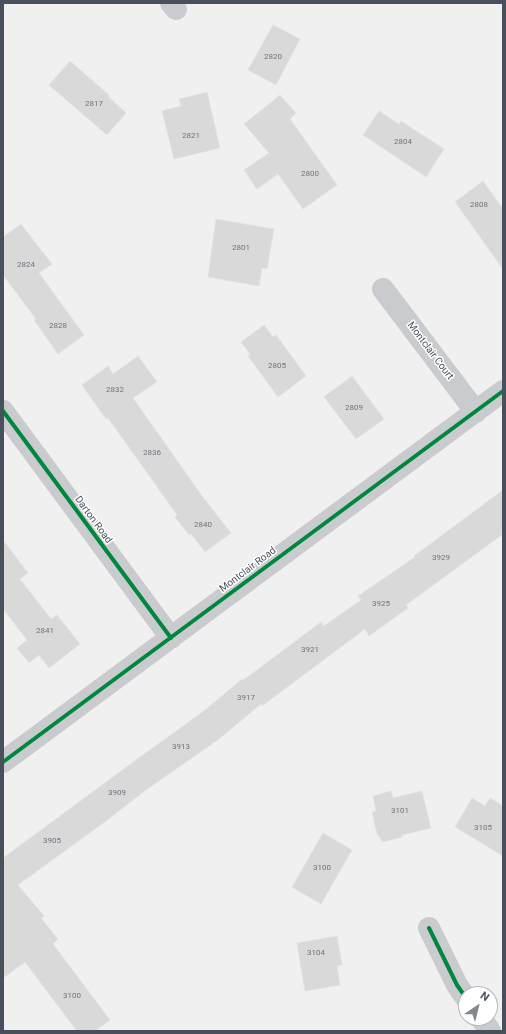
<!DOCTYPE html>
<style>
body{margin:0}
#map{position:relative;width:506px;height:1034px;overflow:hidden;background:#f0f0f0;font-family:Roboto,sans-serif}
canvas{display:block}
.frame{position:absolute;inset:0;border:4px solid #48515b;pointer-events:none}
.north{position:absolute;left:458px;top:986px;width:40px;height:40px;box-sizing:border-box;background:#fff;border:1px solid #b6b9bd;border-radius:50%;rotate:35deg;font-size:11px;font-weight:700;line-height:16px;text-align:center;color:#48515b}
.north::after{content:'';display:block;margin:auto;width:14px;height:18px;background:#83898f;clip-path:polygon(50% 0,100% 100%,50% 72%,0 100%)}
</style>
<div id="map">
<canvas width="506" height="1034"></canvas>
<div class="frame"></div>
<div class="north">N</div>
</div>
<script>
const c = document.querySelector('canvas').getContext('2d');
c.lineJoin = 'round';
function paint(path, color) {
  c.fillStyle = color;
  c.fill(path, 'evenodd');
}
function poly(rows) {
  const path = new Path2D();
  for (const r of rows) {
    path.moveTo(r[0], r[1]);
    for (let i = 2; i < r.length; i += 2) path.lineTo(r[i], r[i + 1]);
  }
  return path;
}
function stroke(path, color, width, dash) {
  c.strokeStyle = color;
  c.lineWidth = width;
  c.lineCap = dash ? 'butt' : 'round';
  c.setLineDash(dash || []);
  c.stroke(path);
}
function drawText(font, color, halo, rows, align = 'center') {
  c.font = font + ' Roboto,sans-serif';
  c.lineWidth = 3;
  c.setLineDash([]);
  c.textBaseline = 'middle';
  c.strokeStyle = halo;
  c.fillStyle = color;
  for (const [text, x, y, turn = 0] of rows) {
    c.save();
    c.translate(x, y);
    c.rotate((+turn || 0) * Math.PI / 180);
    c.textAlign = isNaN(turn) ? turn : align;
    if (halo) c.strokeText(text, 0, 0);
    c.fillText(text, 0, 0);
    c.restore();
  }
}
const building = poly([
 [273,25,300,39,276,85,248,70,273,25],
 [70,61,109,95,108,96,126,113,107,135,49,85,70,61],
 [207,92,220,148,174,159,162,111,181,106,179,99,207,92],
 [280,95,296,113,290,119,337,185,303,209,278,174,257,189,244,170,269,153,244,124,280,95],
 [379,111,399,124,401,121,444,149,426,177,363,135,379,111],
 [483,181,503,209,503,269,455,202,483,181],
 [216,219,274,229,267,269,262,268,259,286,208,277,216,219],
 [21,224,52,264,39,273,84,335,58,354,34,320,36,319,3,275,3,237,21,224],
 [264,325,273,337,276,335,306,376,278,397,248,356,250,354,241,342,264,325],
 [138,356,157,382,133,398,202,496,231,533,205,552,191,534,189,535,175,517,177,515,143,467,108,418,106,419,82,385,108,366,113,374,138,356],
 [352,376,384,419,356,439,324,397,352,376],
 [503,490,503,534,406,605,408,608,369,636,365,629,262,706,261,704,219,739,146,790,106,821,18,885,44,916,41,918,58,939,53,944,110,1020,95,1031,77,1031,25,962,3,978,3,858,140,757,204,711,242,679,243,680,253,673,321,622,324,626,361,600,358,596,415,557,414,556,503,490],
 [3,540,28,573,20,579,51,619,57,615,80,644,49,668,39,655,29,663,17,648,27,640,3,609,3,540],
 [391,791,393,798,422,791,431,828,402,835,402,837,383,842,377,834,372,812,376,811,373,796,391,791],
 [472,798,485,806,490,798,503,806,503,856,455,827,472,798],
 [323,833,352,850,321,904,292,887,323,833],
 [337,936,342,965,337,966,340,985,305,991,297,943,337,936]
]);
const street = poly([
 [171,3,176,9],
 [383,289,476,412],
 [3,411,171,638],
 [3,762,503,391],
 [429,928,457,985,466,998],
 [481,1018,490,1031]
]);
const cycleway = poly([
 [3,411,171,638],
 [3,762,503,391],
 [429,928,457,985,466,998]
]);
const numberNames = [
 ["2820",273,57],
 ["2817",94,104],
 ["2821",191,136],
 ["2804",403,142],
 ["2800",310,174],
 ["2808",479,205],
 ["2801",241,248],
 ["2824",26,265],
 ["2828",58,326],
 ["2805",277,366],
 ["2832",115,390],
 ["2809",354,408],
 ["2836",152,453],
 ["2840",203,525],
 ["3929",441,558],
 ["3925",381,604],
 ["2841",45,631],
 ["3921",310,650],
 ["3917",246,698],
 ["3913",181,747],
 ["3909",117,793],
 ["3101",400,811],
 ["3105",483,828],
 ["3905",52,841],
 ["3100",322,868],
 ["3104",316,953],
 ["3100",72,996]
];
const streetNames = [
 ["Montclair Court",430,351,53],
 ["Darton Road",93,520,54],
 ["Montclair Road",248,570,-37]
];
paint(building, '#d9d9da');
stroke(building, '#e1e2e3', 1);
stroke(street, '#cacbce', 22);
stroke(cycleway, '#00873e', 4);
drawText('8px', '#6d747c', null, numberNames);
drawText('10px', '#48515b', '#fff', streetNames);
</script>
